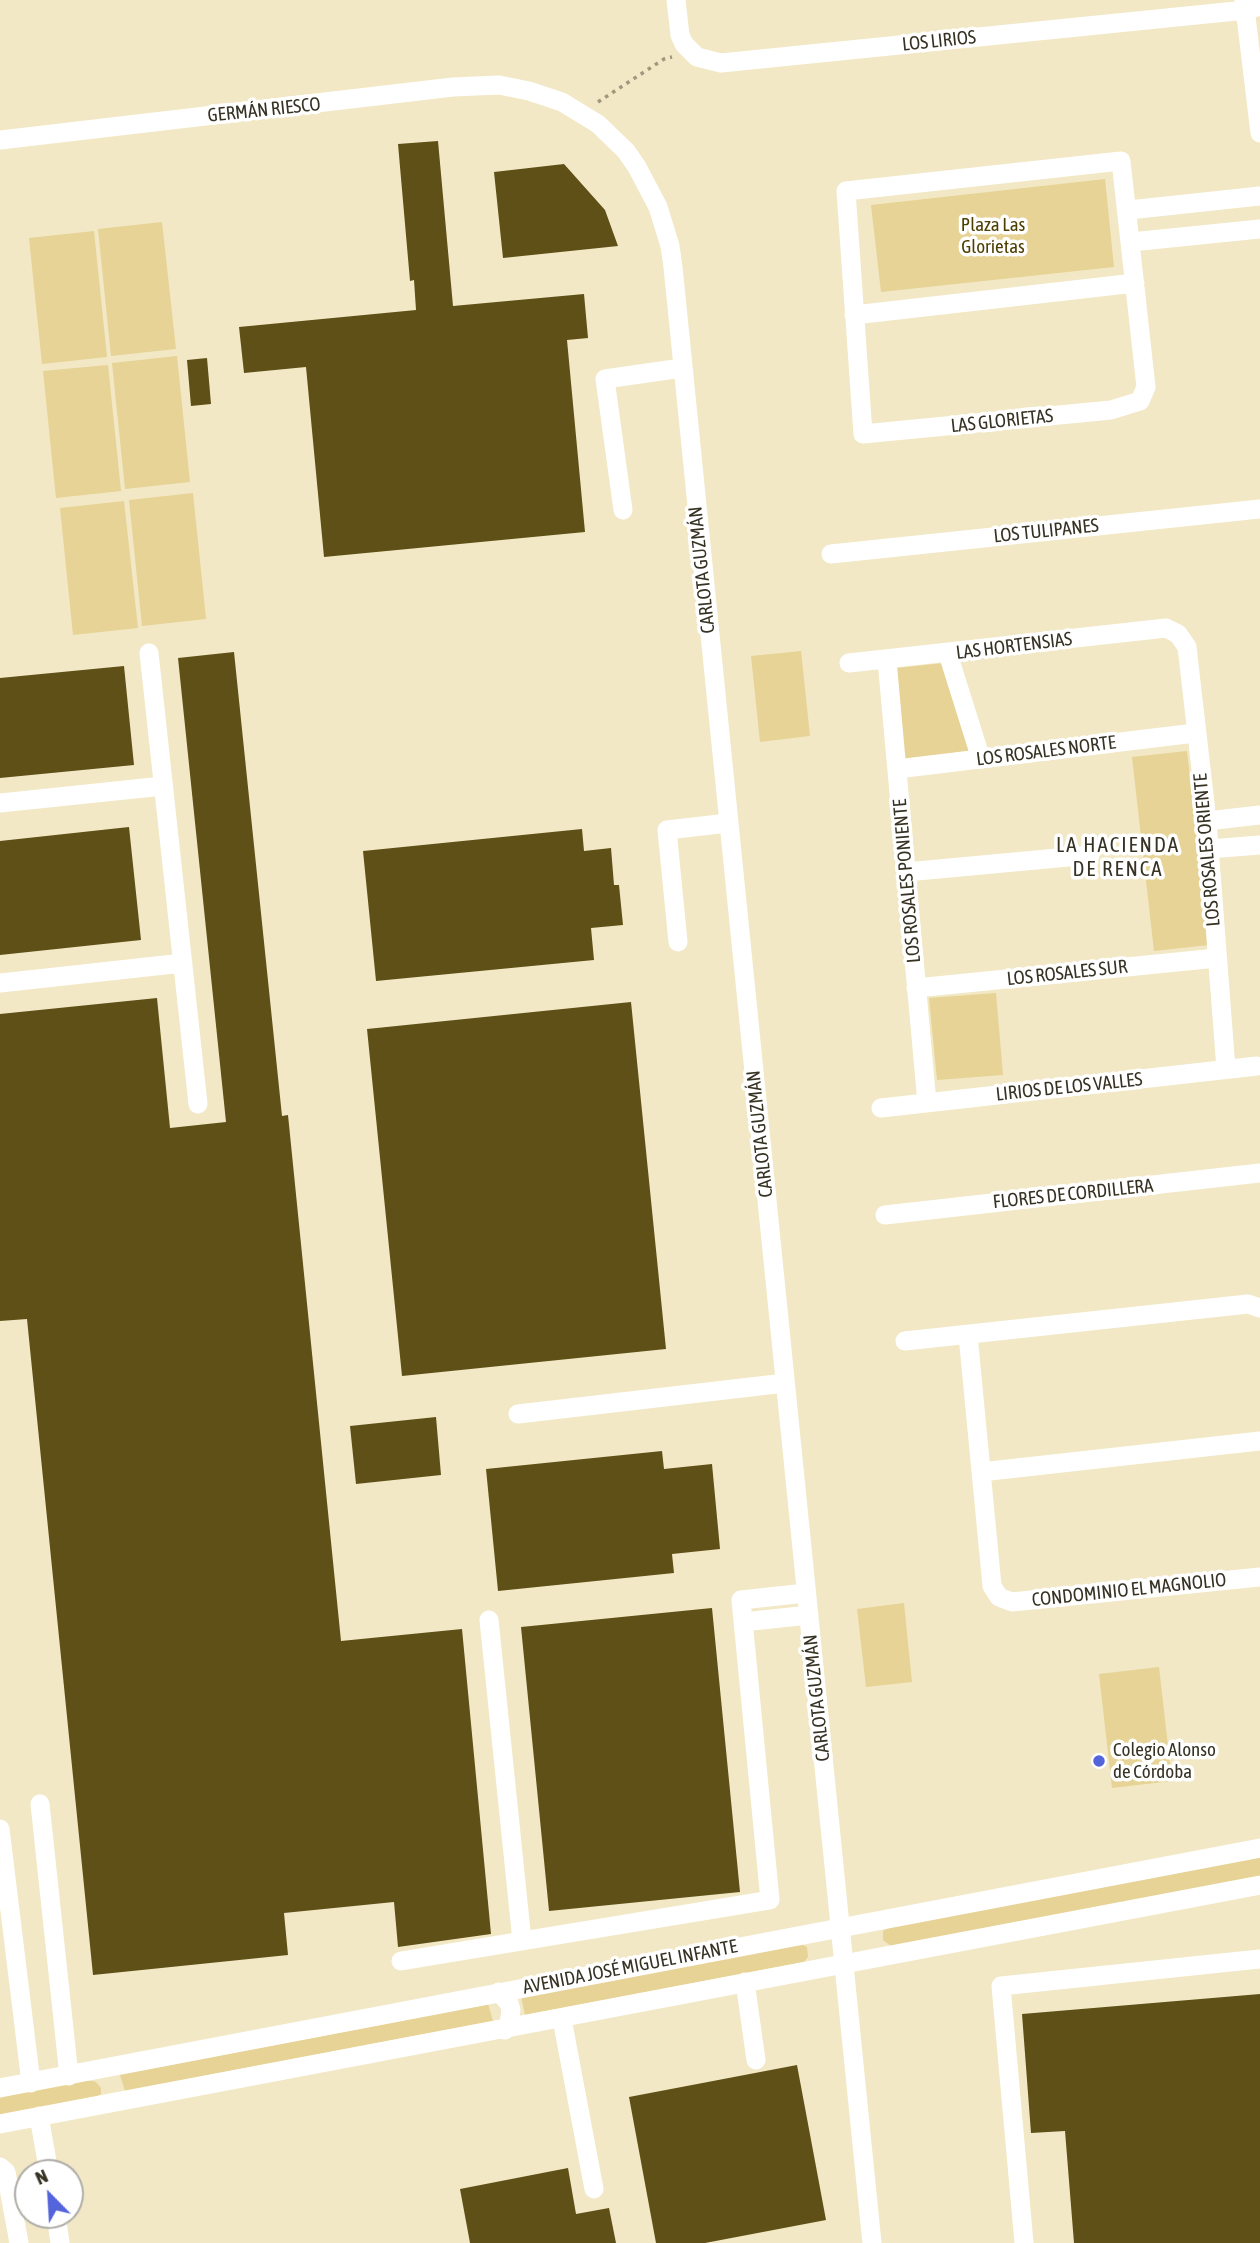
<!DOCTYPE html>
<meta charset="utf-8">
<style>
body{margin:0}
#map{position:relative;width:1260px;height:2243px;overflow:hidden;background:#f2e8c5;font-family:"Asap Condensed",sans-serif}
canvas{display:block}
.north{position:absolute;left:14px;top:2159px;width:70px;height:70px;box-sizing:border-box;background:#fff;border:2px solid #afada7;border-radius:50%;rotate:336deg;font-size:19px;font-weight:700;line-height:28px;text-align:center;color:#363224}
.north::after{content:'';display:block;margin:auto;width:24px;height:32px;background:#5464da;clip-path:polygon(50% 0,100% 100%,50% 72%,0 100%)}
</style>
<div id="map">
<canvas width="1260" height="2243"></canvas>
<div class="north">N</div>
</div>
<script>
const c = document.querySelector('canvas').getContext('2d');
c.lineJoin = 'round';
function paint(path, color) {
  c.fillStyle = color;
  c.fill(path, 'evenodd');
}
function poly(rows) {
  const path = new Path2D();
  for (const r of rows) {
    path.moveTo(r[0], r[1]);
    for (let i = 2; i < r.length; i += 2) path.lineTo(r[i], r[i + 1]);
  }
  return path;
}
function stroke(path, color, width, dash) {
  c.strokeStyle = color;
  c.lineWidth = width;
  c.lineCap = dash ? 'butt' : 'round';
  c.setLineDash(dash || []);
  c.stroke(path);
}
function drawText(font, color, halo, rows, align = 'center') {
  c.font = font + ' "Asap Condensed",sans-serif';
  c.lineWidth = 7;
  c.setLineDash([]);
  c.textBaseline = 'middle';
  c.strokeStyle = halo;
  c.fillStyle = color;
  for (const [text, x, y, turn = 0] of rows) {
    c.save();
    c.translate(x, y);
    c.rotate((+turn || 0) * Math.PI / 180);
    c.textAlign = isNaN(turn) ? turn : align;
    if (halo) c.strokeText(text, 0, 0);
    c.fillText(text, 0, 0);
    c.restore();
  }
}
const green = poly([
 [1105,179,1114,267,881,292,871,205],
 [162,222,176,349,111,356,98,229],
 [94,231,107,357,42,364,29,238],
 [177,356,190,482,125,489,112,363],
 [108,365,121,491,56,498,43,371],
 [193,493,206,619,142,626,129,500],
 [124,501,138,628,73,635,60,508],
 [801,651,810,736,760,742,751,656],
 [944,663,971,751,905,760,896,668],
 [1187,751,1209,945,1154,951,1132,757],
 [996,993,1003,1075,937,1080,929,998],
 [904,1603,912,1682,866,1687,857,1609],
 [1159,1667,1172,1781,1112,1788,1099,1674],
 [1260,1856,1260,1877,891,1946,883,1940,883,1931,891,1927],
 [799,1943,807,1947,808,1957,804,1962,525,2015,521,1996],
 [488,2004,493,2021,125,2091,120,2075],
 [87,2080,96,2082,101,2088,101,2094,96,2097,0,2116,0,2096]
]);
const building = poly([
 [438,141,453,306,584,294,588,338,567,340,585,532,324,557,306,367,244,373,239,327,416,310,414,280,410,281,398,144],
 [564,164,605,210,618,246,503,258,494,172],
 [207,358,211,404,191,406,187,360],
 [234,652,282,1116,288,1115,341,1641,462,1629,491,1934,398,1947,394,1902,284,1913,288,1955,93,1975,27,1319,0,1321,0,1014,157,998,170,1128,226,1122,178,658],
 [124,666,134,765,0,778,0,678],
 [129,827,141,940,0,955,0,841],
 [582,829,584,851,611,848,614,885,619,885,623,925,591,928,594,960,376,981,363,851],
 [631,1002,666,1349,402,1376,367,1029],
 [436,1417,441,1475,356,1484,350,1426],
 [662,1451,664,1469,712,1464,720,1549,672,1554,674,1573,498,1591,486,1469],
 [712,1608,740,1892,549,1911,521,1627],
 [1260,1994,1260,2243,1074,2243,1065,2131,1031,2133,1022,2014],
 [797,2065,826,2220,705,2243,656,2243,629,2097],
 [568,2168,576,2214,609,2208,616,2243,470,2243,460,2189]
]);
const path = poly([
 [598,102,664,59,672,57]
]);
const minor = poly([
 [676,0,680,35,684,44,697,57,721,63,1246,10,1260,6],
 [1244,0,1260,133],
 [0,140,453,87,499,85,529,91,562,102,598,124,626,151,637,167,658,207,670,246,673,267,872,2243],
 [1121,161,1146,387,1140,401,1111,410,863,434,846,191,1121,161],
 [1129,210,1260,196],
 [1131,242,1260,229],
 [854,315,1135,283],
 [623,510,605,379,682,368],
 [831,554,1260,509],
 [149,653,198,1104],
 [948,654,981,759],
 [887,660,927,1103],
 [849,663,1166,628,1178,634,1187,647,1207,821,1226,1069],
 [897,769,1195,733],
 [0,803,163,786],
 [1207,821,1260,815],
 [1209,849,1260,845],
 [906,872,1090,855],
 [678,942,667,830,728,823],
 [0,983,183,963],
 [916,988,1217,958],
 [881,1108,1257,1066],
 [885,1215,1260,1173],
 [968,1335,992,1586,999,1597,1012,1602,1260,1577],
 [905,1341,1248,1304,1260,1308],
 [518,1414,785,1383],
 [981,1472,1260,1441],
 [489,1620,522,1941],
 [743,1622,809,1615],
 [40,1804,69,2076],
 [0,1829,31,2083],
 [401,1961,770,1900,741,1600,806,1593],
 [745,1982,756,2060],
 [499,1992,509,2003,511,2010,509,2024,505,2030],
 [562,2019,594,2189],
 [0,2088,1260,1848],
 [39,2116,49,2173],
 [0,2124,1260,1885],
 [0,2167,6,2172,19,2243],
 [56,2215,60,2243],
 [1024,2243,1001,1986,1260,1959]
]);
const markers = [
 [1099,1761,7,"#5464da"]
];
const streetNames = [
 ["LOS LIRIOS",939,41,-6],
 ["GERMÁN RIESCO",264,110,-6],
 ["LAS GLORIETAS",1002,421,-6],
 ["LOS TULIPANES",1046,531,-6],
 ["CARLOTA GUZMÁN",702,570,-96],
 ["LAS HORTENSIAS",1014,646,-7],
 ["LOS ROSALES NORTE",1046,751,-7],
 ["LOS ROSALES ORIENTE",1207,850,-95],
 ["LOS ROSALES PONIENTE",907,881,-95],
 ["LOS ROSALES SUR",1067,973,-6],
 ["LIRIOS DE LOS VALLES",1069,1087,-6],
 ["CARLOTA GUZMÁN",760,1134,-96],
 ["FLORES DE CORDILLERA",1073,1194,-6],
 ["CONDOMINIO EL MAGNOLIO",1129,1590,-6],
 ["CARLOTA GUZMÁN",817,1698,-96],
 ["AVENIDA JOSÉ MIGUEL INFANTE",630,1967,-11]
];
const parkNames = [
 ["Plaza Las",993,225],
 ["Glorietas",993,247]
];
const poiNames = [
 ["Colegio Alonso",1113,1750],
 ["de Córdoba",1113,1772]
];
const neighbourhoodNames = [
 ["LA HACIENDA",1118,845],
 ["DE RENCA",1118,869]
];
paint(green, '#e6d395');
paint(building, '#5f5017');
stroke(path, '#9f977e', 3.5, [3.5, 5]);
stroke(minor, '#fff', 19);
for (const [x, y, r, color] of markers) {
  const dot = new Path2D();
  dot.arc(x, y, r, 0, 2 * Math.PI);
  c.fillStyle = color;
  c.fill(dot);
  stroke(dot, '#fff', 2.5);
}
drawText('19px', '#363224', '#fff', streetNames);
drawText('19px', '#4e3f01', '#fff', parkNames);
drawText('19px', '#363224', '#fff', poiNames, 'left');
c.letterSpacing = '2px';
drawText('21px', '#363224', '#fff', neighbourhoodNames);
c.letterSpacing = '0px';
</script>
